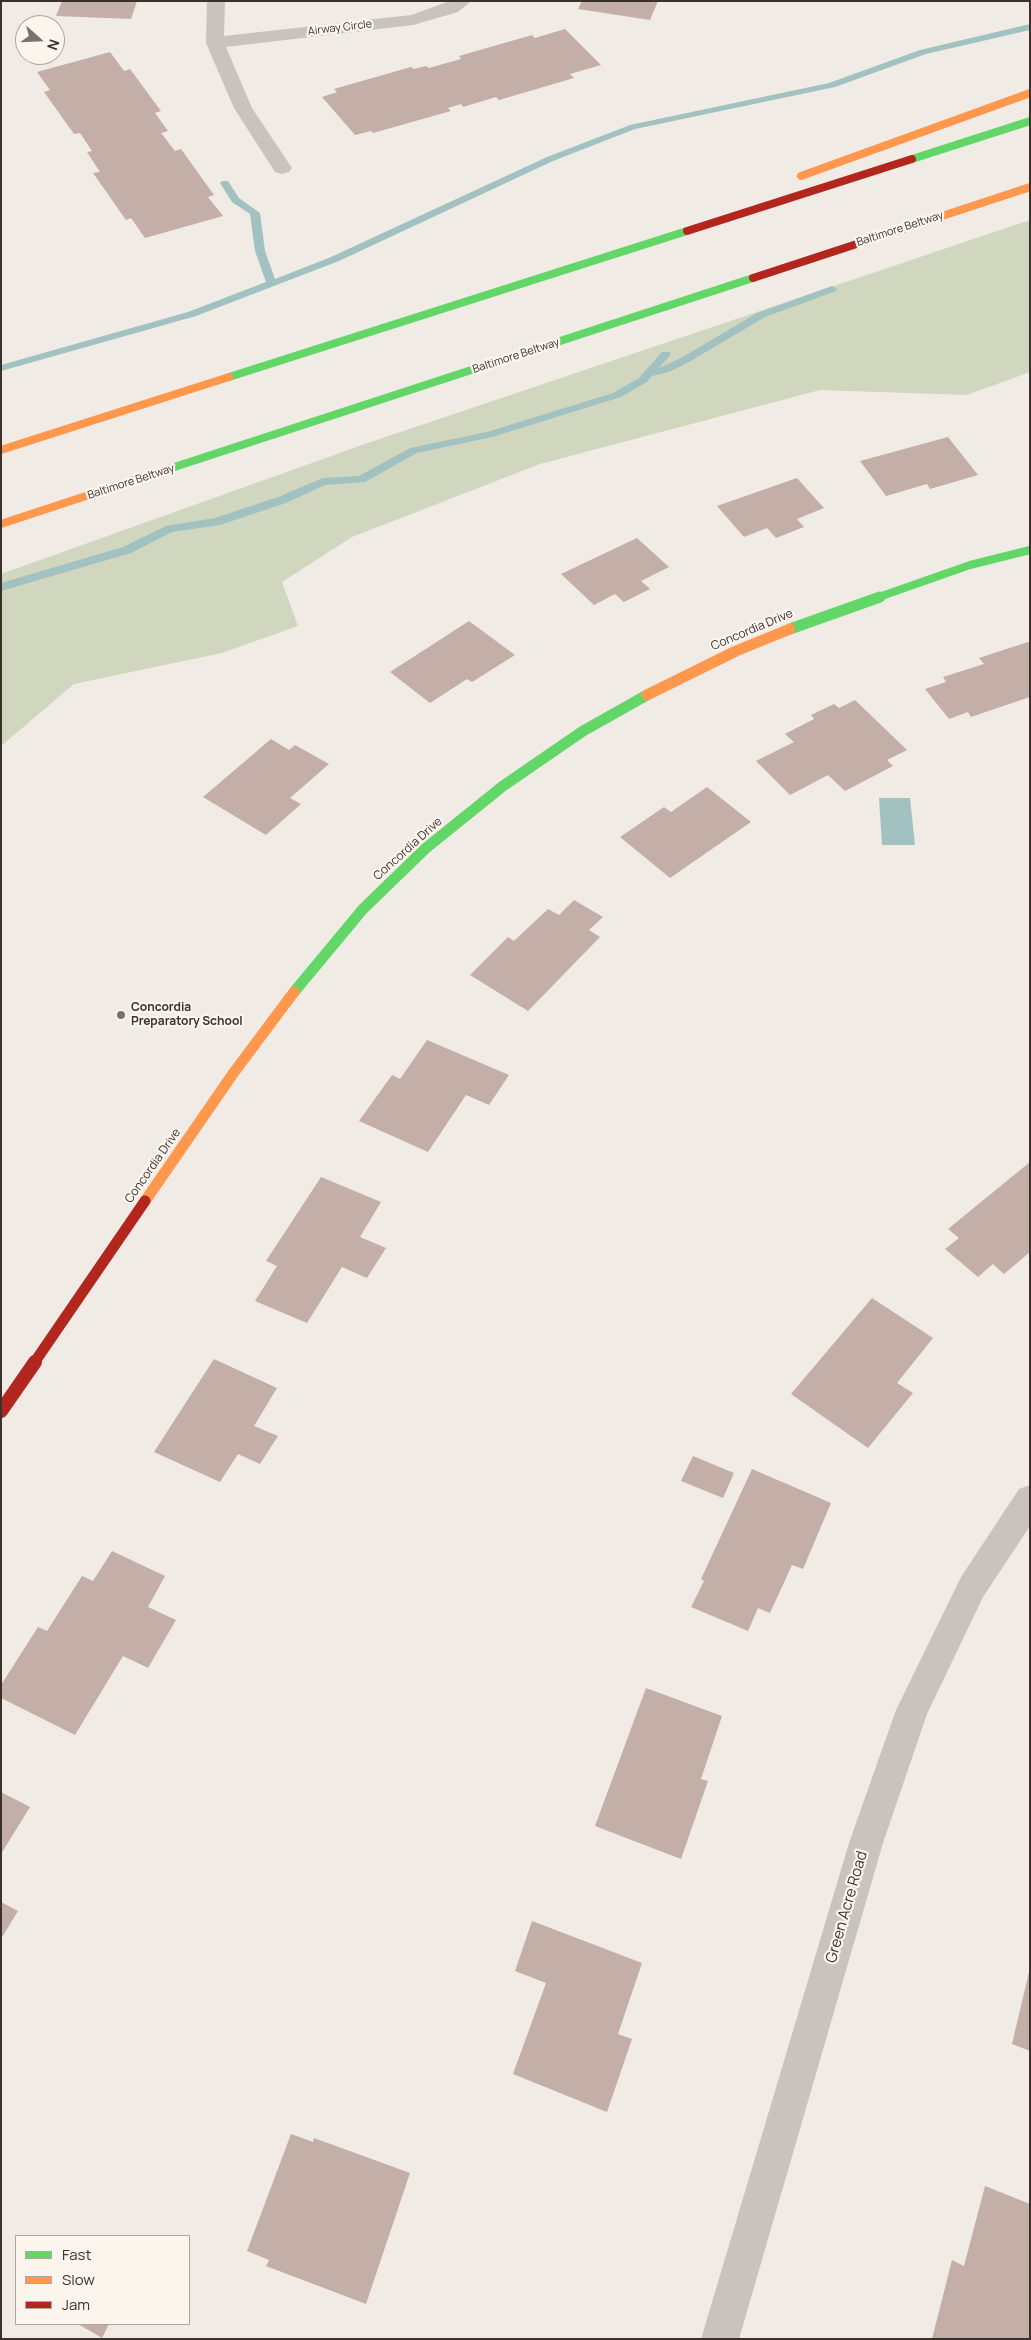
<!DOCTYPE html>
<style>
body{margin:0}
#map{position:relative;width:1031px;height:2340px;overflow:hidden;background:#f0ebe5;font-family:Manrope,sans-serif}
canvas{display:block}
.frame{position:absolute;inset:0;border:2px solid #3b302b;pointer-events:none}
.legend{position:absolute;left:15px;top:2235px;width:175px;height:90px;box-sizing:border-box;background:#fbf5ee;border:1px solid #aea6a0;margin:0;padding:6px 9px;list-style:none;font-size:15px;color:#3b302b}
.legend li{display:flex;align-items:center;gap:10px;height:25px}
.legend b{width:25px;border:1px solid #aea6a0}
.north{position:absolute;left:15px;top:15px;width:50px;height:50px;box-sizing:border-box;background:#fbf5ee;border:1px solid #aea6a0;border-radius:50%;rotate:110deg;font-size:14px;font-weight:700;line-height:20px;text-align:center;color:#3b302b}
.north::after{content:'';display:block;margin:auto;width:18px;height:22px;background:#7a716c;clip-path:polygon(50% 0,100% 100%,50% 72%,0 100%)}
</style>
<div id="map">
<canvas width="1031" height="2340"></canvas>
<div class="frame"></div>
<ul class="legend">
<li><b style="height:6px;background:#63d668"></b>Fast</li>
<li><b style="height:6px;background:#ff974d"></b>Slow</li>
<li><b style="height:6px;background:#b3261e"></b>Jam</li>
</ul>
<div class="north">N</div>
</div>
<script>
const c = document.querySelector('canvas').getContext('2d');
c.lineJoin = 'round';
function paint(path, color) {
  c.fillStyle = color;
  c.fill(path, 'evenodd');
}
function poly(rows) {
  const path = new Path2D();
  for (const r of rows) {
    path.moveTo(r[0], r[1]);
    for (let i = 2; i < r.length; i += 2) path.lineTo(r[i], r[i + 1]);
  }
  return path;
}
function stroke(path, color, width, dash) {
  c.strokeStyle = color;
  c.lineWidth = width;
  c.lineCap = dash ? 'butt' : 'round';
  c.setLineDash(dash || []);
  c.stroke(path);
}
function drawText(font, color, halo, rows, align = 'center') {
  c.font = font + ' Manrope,sans-serif';
  c.lineWidth = 4.5;
  c.setLineDash([]);
  c.textBaseline = 'middle';
  c.strokeStyle = halo;
  c.fillStyle = color;
  for (const [text, x, y, turn = 0] of rows) {
    c.save();
    c.translate(x, y);
    c.rotate((+turn || 0) * Math.PI / 180);
    c.textAlign = isNaN(turn) ? turn : align;
    if (halo) c.strokeText(text, 0, 0);
    c.fillText(text, 0, 0);
    c.restore();
  }
}
const green = poly([
 [1030,220,1030,372,967,395,820,390,540,464,352,537,282,582,298,626,222,653,74,684,1,746,1,574,365,444]
]);
const water = poly([
 [879,798,910,798,915,845,882,845]
]);
const stream = poly([
 [1030,24,1030,30,926,54,835,87,635,129,553,161,339,261,196,316,1,371,1,365,188,312,266,282,255,251,250,214,232,202,220,183,222,181,228,181,239,198,260,213,265,251,275,279,331,257,547,157,630,125,829,83,920,50,1030,24],
 [832,286,837,289,836,291,765,317,689,362,669,372,652,376,647,382,621,397,492,437,417,453,365,482,325,485,286,503,220,525,172,532,131,553,1,591,1,583,123,547,166,526,215,518,278,497,323,478,359,476,410,448,487,432,613,393,639,378,662,352,670,352,671,354,659,368,681,358,757,313,832,286]
]);
const building = poly([
 [62,1,137,1,131,19,56,16],
 [582,1,658,1,650,20,578,9],
 [565,29,601,65,570,74,574,78,499,100,496,97,463,107,461,104,448,108,451,111,373,133,371,131,355,135,322,97,337,92,334,89,411,67,414,69,426,66,429,68,461,59,459,56,532,35,535,38],
 [110,52,124,71,130,69,161,111,155,113,168,131,161,133,175,151,181,149,214,195,208,197,223,216,145,238,131,218,126,220,93,173,100,172,87,152,92,151,80,133,74,134,44,92,50,90,37,72],
 [948,437,978,475,930,489,927,484,886,496,860,461],
 [797,478,824,508,797,519,804,527,776,538,767,528,744,537,717,506],
 [637,538,669,567,641,581,650,589,624,602,615,594,594,605,561,574],
 [469,621,515,655,472,682,467,679,430,703,390,672],
 [1028,642,1030,644,1030,697,971,717,968,712,949,719,925,689,946,682,943,677,984,664,979,658],
 [855,700,907,750,887,760,893,766,845,791,828,775,790,795,756,761,794,742,785,734,814,719,811,715,834,704,839,708],
 [271,739,289,750,295,745,329,764,290,798,301,804,266,835,203,797],
 [707,787,751,822,670,878,620,837,664,807,671,812],
 [574,900,603,917,589,930,600,937,528,1011,470,975,508,937,514,941,548,909,559,915],
 [427,1040,509,1075,489,1105,466,1095,428,1152,359,1121,392,1075,400,1079],
 [1030,1162,1030,1252,1004,1274,993,1264,978,1277,945,1249,959,1238,948,1229],
 [321,1177,381,1202,360,1237,386,1248,367,1278,342,1267,307,1323,255,1301,277,1266,266,1261],
 [872,1298,933,1338,897,1383,913,1393,868,1448,791,1394],
 [214,1359,277,1388,254,1426,278,1436,260,1464,238,1454,220,1482,154,1452],
 [693,1456,734,1473,723,1498,681,1481],
 [752,1469,831,1503,803,1569,792,1565,770,1613,758,1608,748,1631,691,1607,704,1581,701,1579],
 [112,1551,165,1576,148,1607,176,1620,148,1668,123,1656,75,1735,1,1698,1,1685,38,1627,47,1631,82,1576,93,1581],
 [646,1688,722,1716,701,1779,708,1781,681,1859,595,1826],
 [1,1792,30,1807,1,1854],
 [1,1902,18,1911,1,1939],
 [532,1921,642,1963,618,2034,632,2039,607,2112,513,2074,546,1983,515,1971],
 [1029,1972,1030,1972,1030,2051,1012,2044],
 [291,2134,313,2142,314,2138,410,2173,366,2304,266,2266,269,2260,247,2251],
 [985,2186,1030,2204,1030,2339,932,2339,952,2260,964,2266],
 [78,2324,109,2324,102,2338]
]);
const street = poly([
 [207,1,225,1,224,36,411,15,450,1,471,1,458,12,413,25,226,47,252,108,292,168,289,172,282,174,275,172,234,108,206,43,207,1],
 [1030,1485,1030,1526,983,1597,927,1714,883,1843,739,2339,701,2339,849,1843,896,1710,961,1577,1019,1489,1030,1485]
]);
const fastFar1 = poly([
 [912,159,1030,121],
 [229,377,687,231],
 [156,473,753,278],
 [876,598,970,565,1030,550]
]);
const fast = poly([
 [790,629,880,597],
 [294,992,363,909,426,848,503,786,583,731,647,695]
]);
const slowFar1 = poly([
 [801,176,1030,93],
 [933,219,1030,187],
 [1,450,229,377],
 [1,524,156,473]
]);
const slow = poly([
 [647,695,736,651,790,629],
 [145,1201,232,1075,294,992]
]);
const jamFar2 = poly([
 [687,231,912,159],
 [753,278,933,219]
]);
const jamFar1 = poly([
 [34,1363,145,1201]
]);
const jam = poly([
 [1,1411,35,1362]
]);
const markers = [
 [121,1015,5,"#7a716c"]
];
const farStreetnames = [
 ["Airway Circle",340,28,-7],
 ["Baltimore Beltway",900,229,-18],
 ["Baltimore Beltway",516,356,-18],
 ["Baltimore Beltway",131,482,-18]
];
const streetNames = [
 ["Concordia Drive",752,630,-23],
 ["Concordia Drive",408,849,-42],
 ["Concordia Drive",153,1166,-55]
];
const poiNames = [
 ["Concordia",131,1008],
 ["Preparatory School",131,1022]
];
const nearStreetnames = [
 ["Green Acre Road",847,1907,-74]
];
paint(green, '#d1d6bf');
paint(water, '#a1c2c1');
paint(stream, '#a1c2c1');
paint(building, '#c3afa7');
paint(street, '#c9c3be');
stroke(fastFar1, '#63d668', 8);
stroke(fast, '#63d668', 11);
stroke(slowFar1, '#ff974d', 8);
stroke(slow, '#ff974d', 11);
stroke(jamFar2, '#b3261e', 8);
stroke(jamFar1, '#b3261e', 11);
stroke(jam, '#b3261e', 14);
for (const [x, y, r, color] of markers) {
  const dot = new Path2D();
  dot.arc(x, y, r, 0, 2 * Math.PI);
  c.fillStyle = color;
  c.fill(dot);
  stroke(dot, '#fbf5ee', 2);
}
drawText('11px', '#3b302b', '#fbf5ee', farStreetnames);
drawText('12px', '#3b302b', '#fbf5ee', streetNames);
drawText('bold 12px', '#3b302b', '#fbf5ee', poiNames, 'left');
drawText('15px', '#3b302b', '#fbf5ee', nearStreetnames);
</script>
